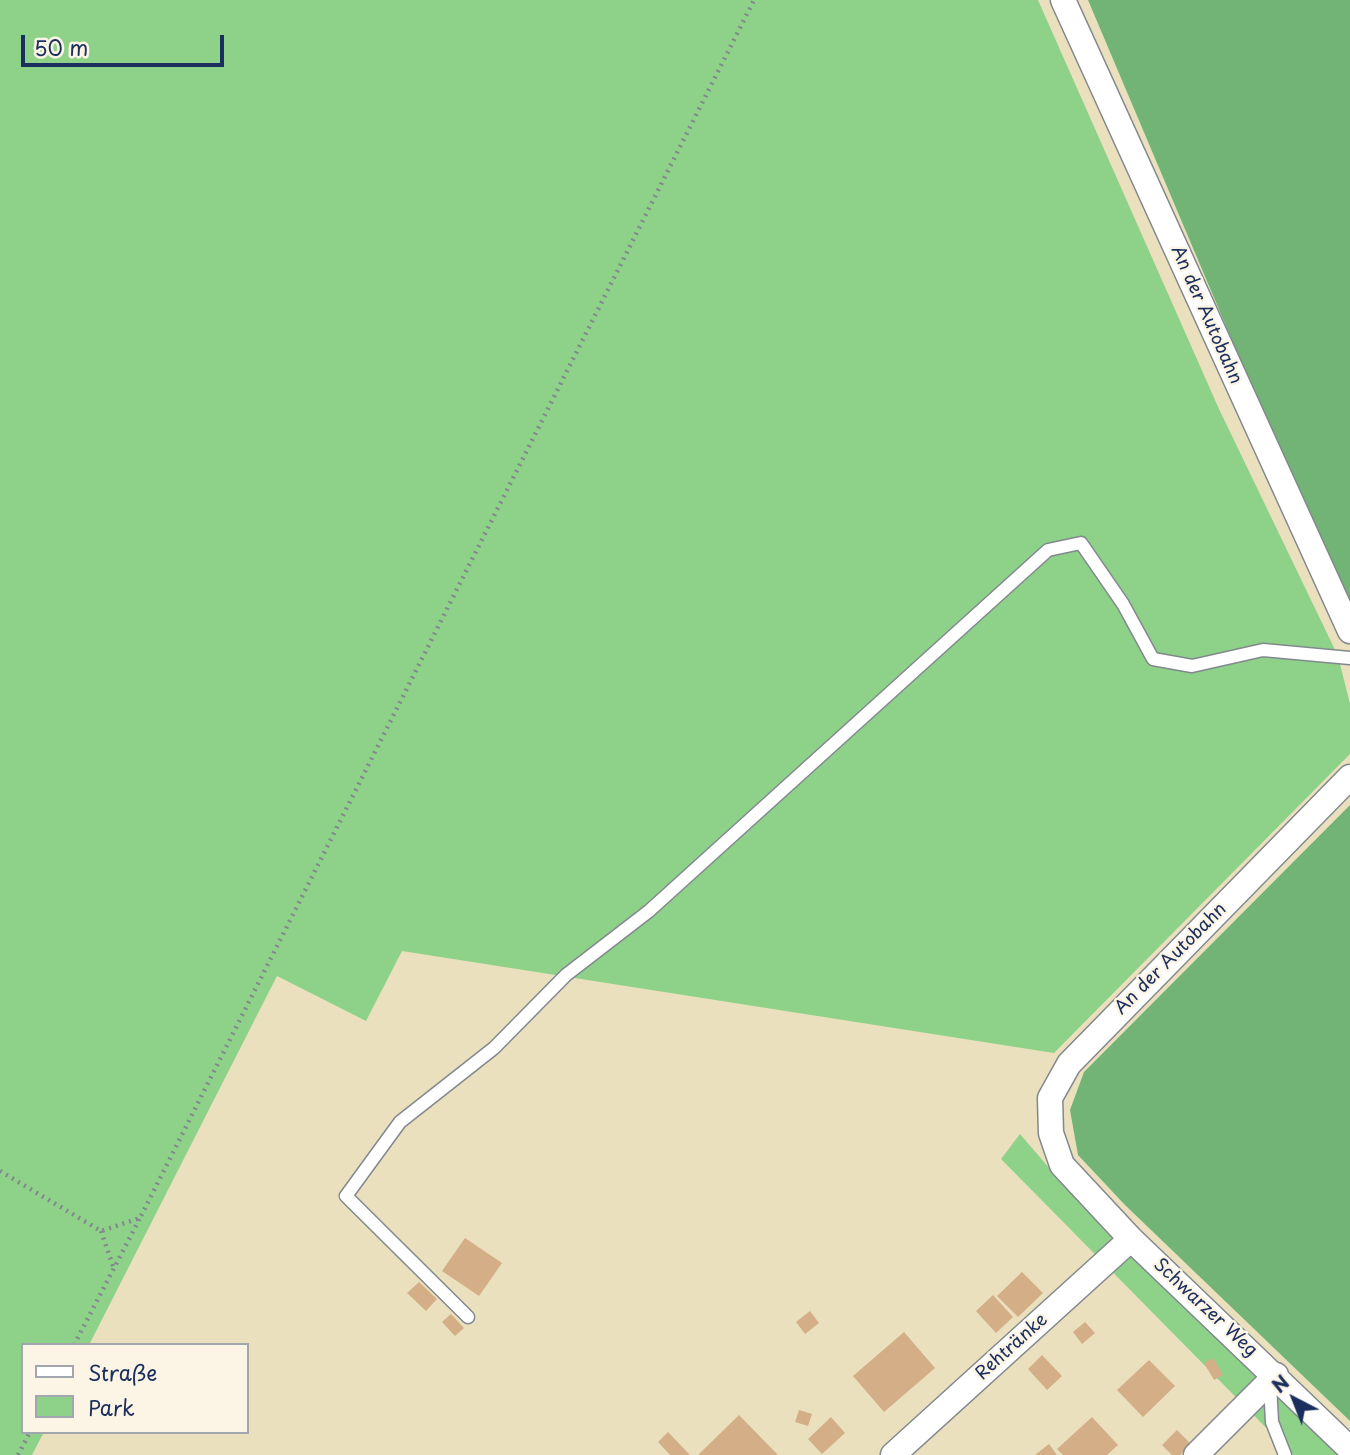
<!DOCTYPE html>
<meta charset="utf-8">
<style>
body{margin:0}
#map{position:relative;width:1350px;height:1455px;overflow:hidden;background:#eae0bd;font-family:"Playpen Sans",sans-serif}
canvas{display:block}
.legend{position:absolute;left:21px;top:1343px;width:228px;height:91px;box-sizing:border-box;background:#fcf5e5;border:2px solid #a2a6af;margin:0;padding:9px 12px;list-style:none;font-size:21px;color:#1b2f5e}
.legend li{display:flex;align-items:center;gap:14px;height:35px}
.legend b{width:35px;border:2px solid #a2a6af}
.north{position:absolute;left:1259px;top:1364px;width:70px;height:70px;-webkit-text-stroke:5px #fcf5e5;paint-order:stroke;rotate:318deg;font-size:19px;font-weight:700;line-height:28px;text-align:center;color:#1b2f5e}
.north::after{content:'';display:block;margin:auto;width:24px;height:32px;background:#1b2f5e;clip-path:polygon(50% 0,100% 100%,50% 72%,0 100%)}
.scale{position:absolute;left:21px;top:35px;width:203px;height:32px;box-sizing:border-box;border:4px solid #1b2f5e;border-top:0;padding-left:9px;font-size:21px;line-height:24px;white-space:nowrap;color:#1b2f5e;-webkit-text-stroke:5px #fcf5e5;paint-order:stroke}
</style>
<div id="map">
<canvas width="1350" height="1455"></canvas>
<ul class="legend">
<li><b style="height:9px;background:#fff"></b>Straße</li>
<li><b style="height:19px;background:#8ed28a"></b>Park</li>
</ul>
<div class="north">N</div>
<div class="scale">50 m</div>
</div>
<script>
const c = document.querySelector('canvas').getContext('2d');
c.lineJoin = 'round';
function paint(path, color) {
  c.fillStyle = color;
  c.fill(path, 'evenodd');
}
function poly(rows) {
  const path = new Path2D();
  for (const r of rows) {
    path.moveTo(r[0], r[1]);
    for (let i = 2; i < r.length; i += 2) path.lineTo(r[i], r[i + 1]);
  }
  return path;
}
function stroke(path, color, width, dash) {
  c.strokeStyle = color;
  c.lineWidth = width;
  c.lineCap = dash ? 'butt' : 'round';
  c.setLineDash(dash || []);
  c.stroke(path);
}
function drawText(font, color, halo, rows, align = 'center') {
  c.font = font + ' "Playpen Sans",sans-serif';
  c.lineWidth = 5;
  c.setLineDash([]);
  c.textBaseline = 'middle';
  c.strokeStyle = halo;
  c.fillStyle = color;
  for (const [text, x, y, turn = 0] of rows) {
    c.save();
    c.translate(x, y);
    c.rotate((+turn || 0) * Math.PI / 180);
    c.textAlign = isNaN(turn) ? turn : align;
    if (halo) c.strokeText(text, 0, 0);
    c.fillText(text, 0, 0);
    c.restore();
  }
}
const green = poly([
 [0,0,1038,0,1219,409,1338,656,1350,704,1350,754,1054,1053,402,951,366,1021,277,976,89,1345,23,1345,23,1432,44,1432,32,1455,0,1455],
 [1020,1134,1081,1205,1338,1455,1293,1455,1001,1159]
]);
const forest = poly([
 [1088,0,1350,0,1350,619],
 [1350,805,1350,1421,1125,1205,1078,1155,1070,1110,1084,1072]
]);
const building = poly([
 [465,1238,502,1263,479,1296,442,1271],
 [1022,1272,1043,1293,1018,1317,997,1296],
 [419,1282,437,1299,426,1311,407,1293],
 [993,1295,1013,1317,996,1333,976,1311],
 [810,1311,819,1323,805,1334,796,1322],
 [451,1314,464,1328,455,1336,442,1322],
 [1085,1322,1095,1333,1082,1344,1073,1332],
 [904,1332,935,1368,884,1412,853,1376],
 [1042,1355,1062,1376,1047,1390,1028,1369],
 [1213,1358,1223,1375,1214,1380,1204,1363],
 [1149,1360,1175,1386,1143,1417,1117,1390],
 [799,1410,812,1414,808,1426,795,1422],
 [739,1415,778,1455,698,1455],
 [831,1417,845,1433,822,1454,808,1439],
 [1092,1417,1118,1445,1107,1455,1063,1455,1057,1449],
 [1177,1430,1191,1444,1180,1455,1172,1455,1162,1445],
 [668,1432,690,1455,670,1455,658,1442],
 [1049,1444,1057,1455,1035,1455]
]);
const path = poly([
 [0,1171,101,1231,140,1218,754,0],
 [101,1231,113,1266],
 [74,1345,140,1218],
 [18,1455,30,1432]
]);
const lane = poly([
 [468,1317,346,1196,400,1122,494,1048,566,975,649,911,1048,550,1081,543,1123,604,1153,659,1192,666,1263,650,1350,658],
 [1270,1384,1272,1422,1285,1455]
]);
const street = poly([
 [1063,0,1350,631],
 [1350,777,1069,1064,1050,1098,1051,1133,1062,1165,1131,1239,1350,1449],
 [893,1455,1131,1239],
 [1196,1455,1276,1375]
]);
const streetNames = [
 ["An der Autobahn",1206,315,66],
 ["An der Autobahn",1171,959,-45],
 ["Schwarzer Weg",1205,1308,43],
 ["Rehtränke",1012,1347,-42]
];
paint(green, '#8ed28a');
paint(forest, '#72b476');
paint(building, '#d3ae87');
stroke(lane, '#82888e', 15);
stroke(street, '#82888e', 27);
stroke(path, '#82888e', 4.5, [2, 5]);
stroke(lane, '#fff', 12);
stroke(street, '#fff', 24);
drawText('18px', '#1b2f5e', '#fcf5e5', streetNames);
</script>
